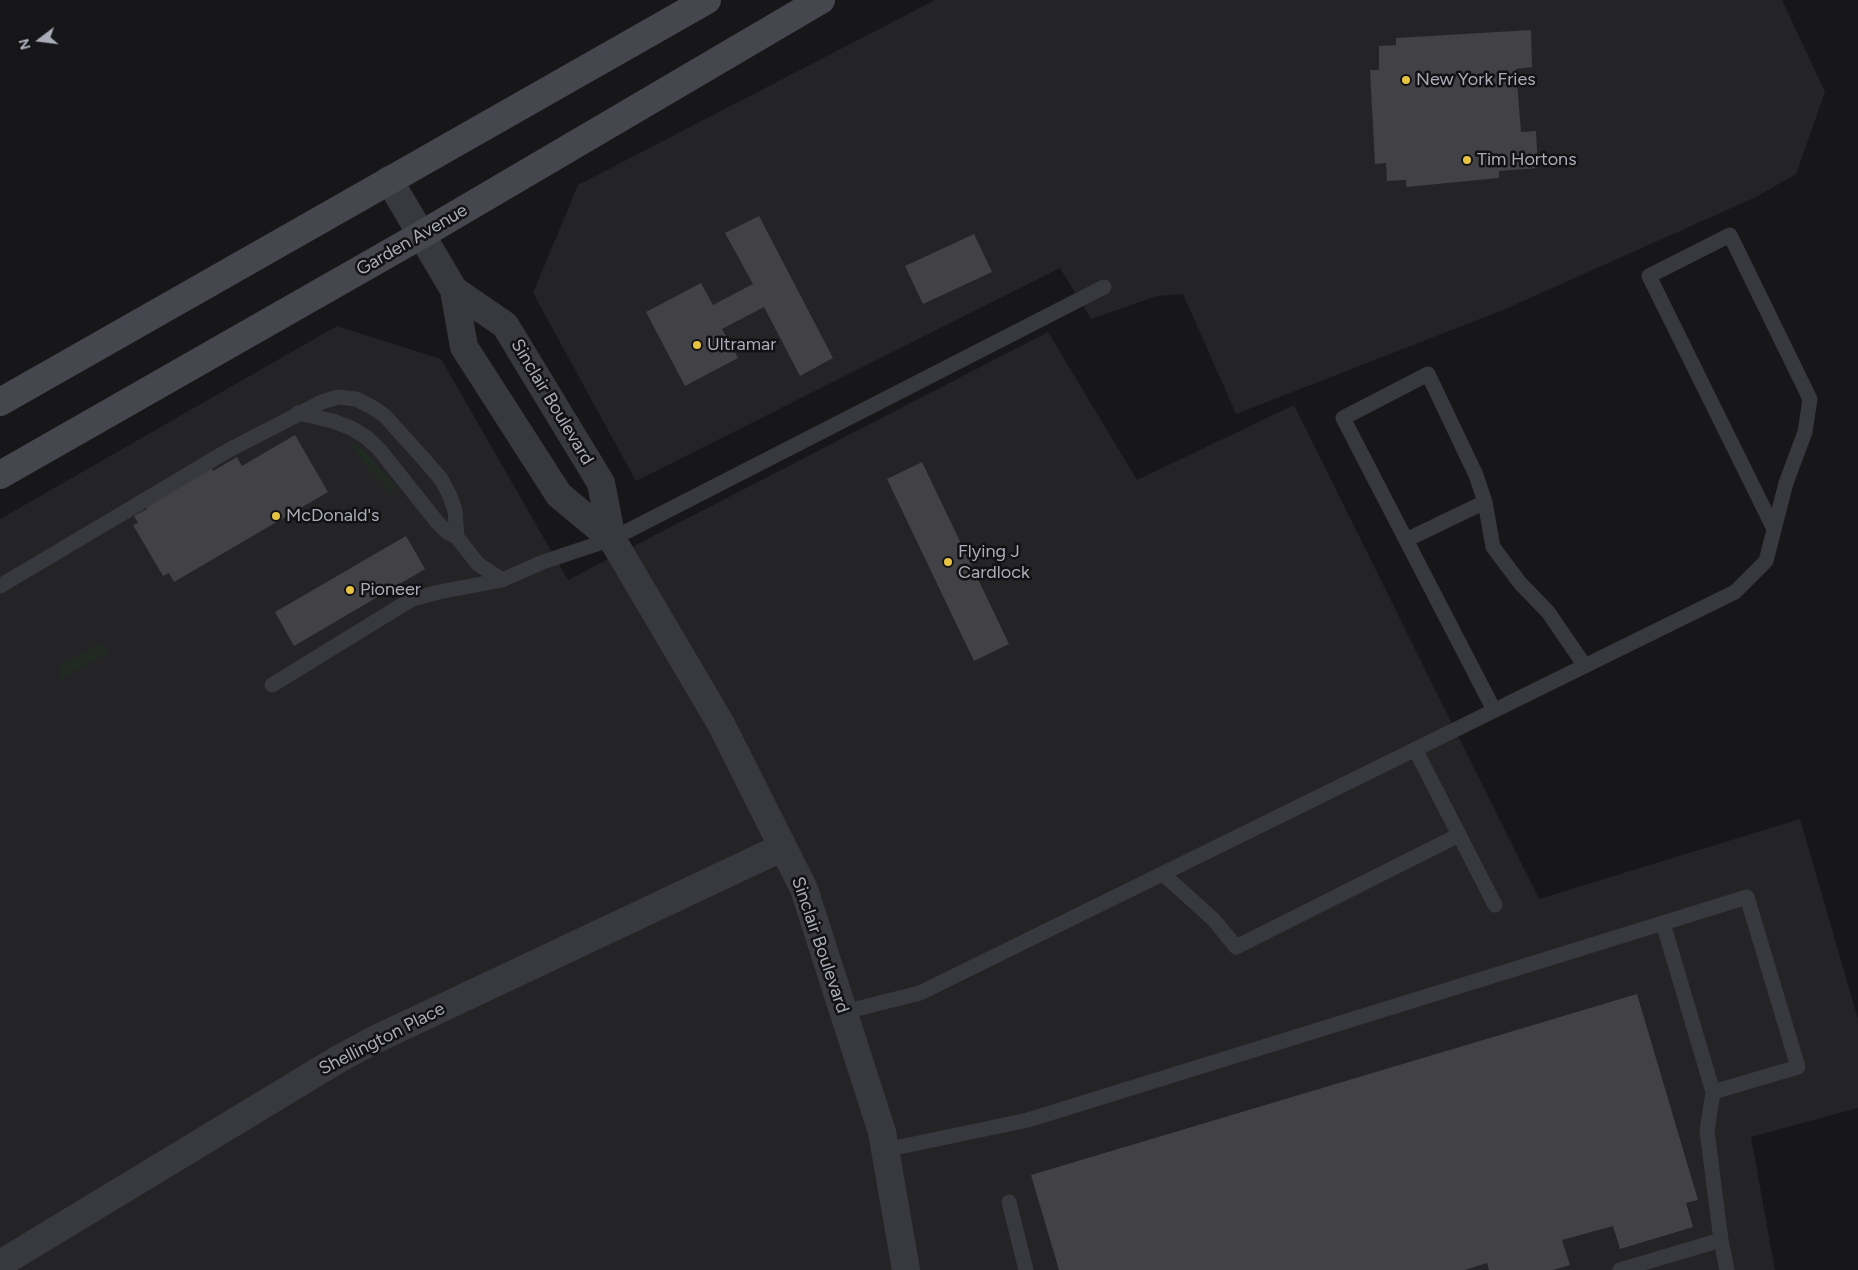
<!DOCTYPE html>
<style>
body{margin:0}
#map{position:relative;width:1858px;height:1270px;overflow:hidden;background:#171719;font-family:Figtree,sans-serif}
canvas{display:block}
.north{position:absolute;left:15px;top:15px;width:50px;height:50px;-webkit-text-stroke:4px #121214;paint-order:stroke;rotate:255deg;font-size:14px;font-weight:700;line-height:20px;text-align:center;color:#aaadb8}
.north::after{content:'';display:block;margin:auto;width:18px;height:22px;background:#aaadb8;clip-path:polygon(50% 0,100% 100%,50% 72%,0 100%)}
</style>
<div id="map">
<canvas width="1858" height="1270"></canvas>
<div class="north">N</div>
</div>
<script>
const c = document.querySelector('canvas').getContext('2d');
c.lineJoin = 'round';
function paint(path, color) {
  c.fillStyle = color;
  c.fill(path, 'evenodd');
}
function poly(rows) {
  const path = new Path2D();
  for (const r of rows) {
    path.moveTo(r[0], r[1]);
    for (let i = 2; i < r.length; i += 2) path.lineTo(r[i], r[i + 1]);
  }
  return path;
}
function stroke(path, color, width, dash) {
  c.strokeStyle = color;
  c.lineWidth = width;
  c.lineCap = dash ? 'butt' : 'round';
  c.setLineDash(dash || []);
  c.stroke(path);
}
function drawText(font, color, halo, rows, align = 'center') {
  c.font = font + ' Figtree,sans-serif';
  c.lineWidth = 5;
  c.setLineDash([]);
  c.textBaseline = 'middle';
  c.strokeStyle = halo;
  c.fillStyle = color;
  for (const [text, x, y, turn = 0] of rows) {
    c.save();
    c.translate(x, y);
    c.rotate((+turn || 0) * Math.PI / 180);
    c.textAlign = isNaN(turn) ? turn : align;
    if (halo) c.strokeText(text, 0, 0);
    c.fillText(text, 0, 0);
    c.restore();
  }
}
const built = poly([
 [935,0,1782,0,1825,92,1796,174,1756,197,1503,310,1236,414,1183,294,1157,296,1091,319,1060,268,636,481,533,293,578,185],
 [337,326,441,359,568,580,1048,332,1137,480,1294,405,1539,899,1800,819,1858,1019,1858,1108,1751,1137,1775,1270,0,1270,0,519]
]);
const green = poly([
 [352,441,366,452,397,488,390,493,350,446],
 [95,645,104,646,109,652,62,679,60,674,61,666]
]);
const building = poly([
 [1531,30,1532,67,1516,69,1521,132,1536,131,1538,168,1499,171,1499,178,1406,187,1406,180,1387,181,1386,163,1375,164,1370,70,1379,70,1379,46,1396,45,1396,38],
 [759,216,833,358,800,376,764,307,722,329,738,358,685,386,646,312,701,283,713,305,753,284,725,233],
 [974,234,992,272,923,304,905,266],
 [295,435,328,492,174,582,169,573,163,576,133,525,138,523,134,516,147,509,145,504,210,466,213,471,237,457,242,466],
 [922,462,1009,644,974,661,887,479],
 [406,536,425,569,294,646,275,612],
 [1637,994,1698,1200,1686,1203,1693,1227,1620,1249,1613,1226,1562,1240,1570,1265,1553,1270,1489,1270,1487,1263,1465,1270,1059,1270,1031,1175]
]);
const lane = poly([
 [298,413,333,421,351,428,366,437,379,449,437,522,447,532,457,537],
 [1406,540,1485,502],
 [0,586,229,450,322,402,338,397,356,399,372,407,385,416,422,457,441,479,449,494,455,510,457,537,463,545,478,564,502,580],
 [272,685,412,599,439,592,502,580,543,562,612,539,1104,287],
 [1494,710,1343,418,1428,374,1476,475,1485,502,1493,547,1520,583,1548,612,1585,666],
 [1415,749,1495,905],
 [1163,874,1214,920,1236,947,1459,835],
 [1663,923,1747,897,1798,1067,1713,1092],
 [844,1012,920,993,1735,592,1766,561,1786,483,1805,432,1810,399,1730,235,1649,276,1774,529],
 [885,1150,1028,1120,1663,923,1713,1092,1707,1131,1721,1240,1727,1270],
 [1009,1202,1026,1270],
 [1620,1270,1721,1240]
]);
const street = poly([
 [389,180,454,290,464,347,559,495,612,539,721,724,804,889,882,1132,906,1270],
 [454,290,505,325,601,483,612,539],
 [0,1264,337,1060,372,1041,783,847]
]);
const secondary = poly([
 [0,402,707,0],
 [0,475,421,235,821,0]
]);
const markers = [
 [1406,80,5,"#e6c442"],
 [1467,160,5,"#e6c442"],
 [697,345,5,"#e6c442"],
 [276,516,5,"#e6c442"],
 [948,562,5,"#e6c442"],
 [350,590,5,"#e6c442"]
];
const poiNames = [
 ["New York Fries",1416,80],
 ["Tim Hortons",1477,160],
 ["Ultramar",707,345],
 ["McDonald's",286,516],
 ["Flying J",958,552],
 ["Cardlock",958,573],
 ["Pioneer",360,590]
];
const streetNames = [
 ["Garden Avenue",412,240,-30],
 ["Sinclair Boulevard",552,402,59],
 ["Sinclair Boulevard",820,945,71],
 ["Shellington Place",382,1039,-27]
];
paint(built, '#242326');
paint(green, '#212923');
paint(building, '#424246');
stroke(lane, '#38393e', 15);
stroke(street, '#38393e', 28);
stroke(secondary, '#46474e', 28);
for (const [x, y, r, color] of markers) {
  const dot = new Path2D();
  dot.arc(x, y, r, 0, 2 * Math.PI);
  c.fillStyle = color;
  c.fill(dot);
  stroke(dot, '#121214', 2);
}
drawText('18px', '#aaadb8', '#121214', poiNames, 'left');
drawText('18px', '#aaadb8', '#121214', streetNames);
</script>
